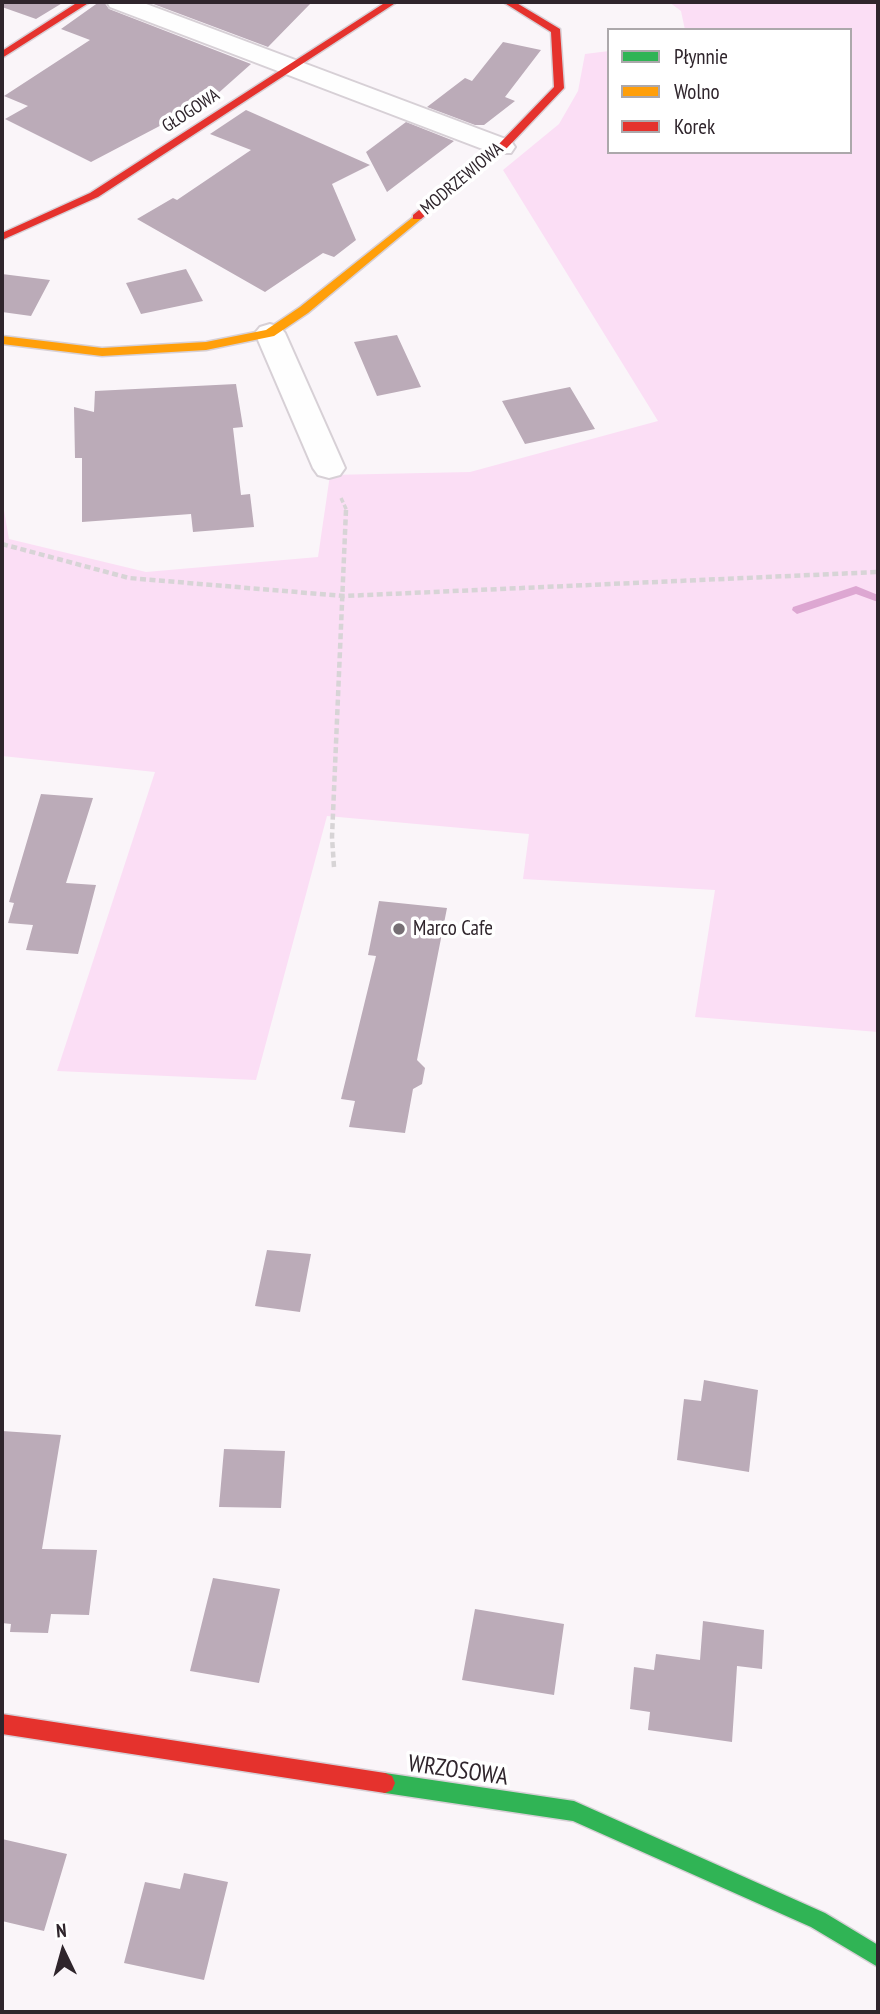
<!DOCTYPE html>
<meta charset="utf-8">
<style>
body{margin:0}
#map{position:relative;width:880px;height:2014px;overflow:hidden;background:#faf5f9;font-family:"PT Sans Narrow",sans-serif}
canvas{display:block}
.frame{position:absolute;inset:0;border:4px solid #2f252c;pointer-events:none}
.legend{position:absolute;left:607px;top:28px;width:245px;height:126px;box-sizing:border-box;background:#fff;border:2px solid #aca8ab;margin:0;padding:9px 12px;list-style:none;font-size:21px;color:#2f252c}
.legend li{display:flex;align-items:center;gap:14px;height:35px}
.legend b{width:35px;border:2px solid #aca8ab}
.north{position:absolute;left:28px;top:1916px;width:70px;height:70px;-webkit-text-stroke:5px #fff;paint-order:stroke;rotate:355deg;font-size:19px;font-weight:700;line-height:28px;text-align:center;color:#2f252c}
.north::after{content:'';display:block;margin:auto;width:24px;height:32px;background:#2f252c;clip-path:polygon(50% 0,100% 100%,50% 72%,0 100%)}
</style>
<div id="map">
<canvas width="880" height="2014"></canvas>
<div class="frame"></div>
<ul class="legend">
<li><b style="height:9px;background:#30b455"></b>Płynnie</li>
<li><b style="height:9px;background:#ff9f0a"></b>Wolno</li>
<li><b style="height:9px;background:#e5322d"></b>Korek</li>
</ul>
<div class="north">N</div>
</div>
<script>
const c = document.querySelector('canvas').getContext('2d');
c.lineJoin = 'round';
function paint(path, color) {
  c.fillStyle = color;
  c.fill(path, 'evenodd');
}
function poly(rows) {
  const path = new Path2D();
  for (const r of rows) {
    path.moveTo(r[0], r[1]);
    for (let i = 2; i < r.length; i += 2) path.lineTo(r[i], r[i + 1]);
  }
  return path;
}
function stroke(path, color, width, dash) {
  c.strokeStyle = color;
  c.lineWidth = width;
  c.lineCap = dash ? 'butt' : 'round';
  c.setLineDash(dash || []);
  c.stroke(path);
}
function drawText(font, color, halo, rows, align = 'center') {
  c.font = font + ' "PT Sans Narrow",sans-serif';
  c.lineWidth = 7;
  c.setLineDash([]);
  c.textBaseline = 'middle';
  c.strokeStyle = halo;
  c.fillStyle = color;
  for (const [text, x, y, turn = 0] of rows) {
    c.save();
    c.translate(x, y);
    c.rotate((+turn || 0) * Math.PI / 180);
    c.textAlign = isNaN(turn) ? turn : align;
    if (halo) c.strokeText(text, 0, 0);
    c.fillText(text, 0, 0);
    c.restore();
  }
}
const green = poly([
 [669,2,878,2,878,1032,695,1017,715,890,523,879,529,834,327,816,256,1080,57,1071,155,772,2,756,2,499,9,539,146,572,318,557,330,475,470,472,658,421,503,170,559,124,578,91,585,54,609,51,609,152,850,152,850,30,685,30,681,11]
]);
const stream = poly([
 [856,586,878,595,878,602,856,594,797,614,792,610,793,607,856,586]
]);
const building = poly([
 [2,2,64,2,36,19,2,7],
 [99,2,104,2,109,9,251,64,215,96,220,98,182,123,173,119,91,162,5,119,28,106,4,96,90,40,61,29],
 [148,2,312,2,268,47],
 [503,42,541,50,505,97,515,101,484,125,475,125,427,107,465,78,472,81],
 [246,110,370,165,332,184,356,240,334,257,323,253,265,292,137,219,173,198,177,200,251,150,210,134],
 [406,122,454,141,387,192,366,152],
 [186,269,203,301,141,314,126,283],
 [2,274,50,280,31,316,2,312],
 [397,335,421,387,377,396,354,342],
 [236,384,243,427,233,428,241,495,250,494,254,527,193,532,191,514,82,522,82,458,75,458,74,407,94,412,95,391],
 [570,387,595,429,525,444,502,401],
 [41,794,93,798,66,883,96,885,78,954,26,950,33,925,8,923,14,903,9,902],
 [379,901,447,908,417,1060,425,1068,422,1084,413,1089,405,1133,349,1127,355,1101,341,1099,376,956,368,955],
 [267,1250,311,1254,300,1312,255,1306],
 [704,1380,758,1390,749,1472,677,1460,684,1399,701,1401],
 [2,1431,61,1435,42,1549,97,1550,89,1615,51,1614,48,1633,10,1632,11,1624,2,1623],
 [224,1449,285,1451,281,1508,219,1507],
 [213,1578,280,1589,259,1683,190,1671],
 [475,1609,564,1624,554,1695,462,1680],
 [703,1621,764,1630,762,1669,737,1666,732,1742,648,1730,650,1712,630,1709,634,1667,654,1670,656,1654,700,1660],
 [2,1839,67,1854,44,1931,2,1921],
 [184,1873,228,1882,204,1980,124,1963,145,1882,180,1889]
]);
const pathFar1 = poly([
 [341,498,347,511]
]);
const path = poly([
 [2,544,129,578,344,596,878,572],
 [334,867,332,837,346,510]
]);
const street = poly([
 [107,2,141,2,511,141,515,147,511,153,493,153,110,7,107,2],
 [270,324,280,327,285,333,345,468,340,475,329,478,318,475,313,468,255,333,260,327,270,324]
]);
const fast = poly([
 [385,1773,574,1801,825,1913,878,1945,878,1967,811,1927,573,1821,385,1793,378,1790,375,1783,378,1776,385,1773]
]);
const slow = poly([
 [417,214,421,215,421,219,308,313,274,336,206,350,102,356,2,344,2,336,102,348,206,342,266,330,300,307,417,214]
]);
const jam = poly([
 [78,2,90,2,2,58,2,51,78,2],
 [386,2,397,2,98,197,2,240,2,233,90,193,386,2],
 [503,2,515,2,560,29,564,88,506,149,421,219,413,219,413,215,498,145,554,87,551,32,503,2],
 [2,1714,385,1773,392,1776,395,1783,392,1790,385,1793,2,1734,2,1714]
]);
const markers = [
 [399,929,7,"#766e74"]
];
const farStreetnames = [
 ["GŁOGOWA",191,111,-33],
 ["MODRZEWIOWA",462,179,-40]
];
const poiNames = [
 ["Marco Cafe",413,929]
];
const nearStreetnames = [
 ["WRZOSOWA",458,1771,8]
];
paint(green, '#fbdef5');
paint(stream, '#dda7d2');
paint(building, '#bbabb8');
stroke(street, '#d7d0d6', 4);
stroke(fast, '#d7d0d6', 3);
stroke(slow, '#d7d0d6', 3);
stroke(jam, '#d7d0d6', 3);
stroke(pathFar1, '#d7d4d6', 3.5, [5, 2.5]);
stroke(path, '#d7d4d6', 4.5, [6, 3.5]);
paint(street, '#fefefe');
paint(fast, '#30b455');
paint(slow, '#ff9f0a');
paint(jam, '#e5322d');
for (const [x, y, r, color] of markers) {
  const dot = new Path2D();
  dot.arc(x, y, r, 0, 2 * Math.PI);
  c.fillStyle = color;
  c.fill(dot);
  stroke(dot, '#fff', 2.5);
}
drawText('18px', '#2f252c', '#fff', farStreetnames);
drawText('21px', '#2f252c', '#fff', poiNames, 'left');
drawText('24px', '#2f252c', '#fff', nearStreetnames);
</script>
